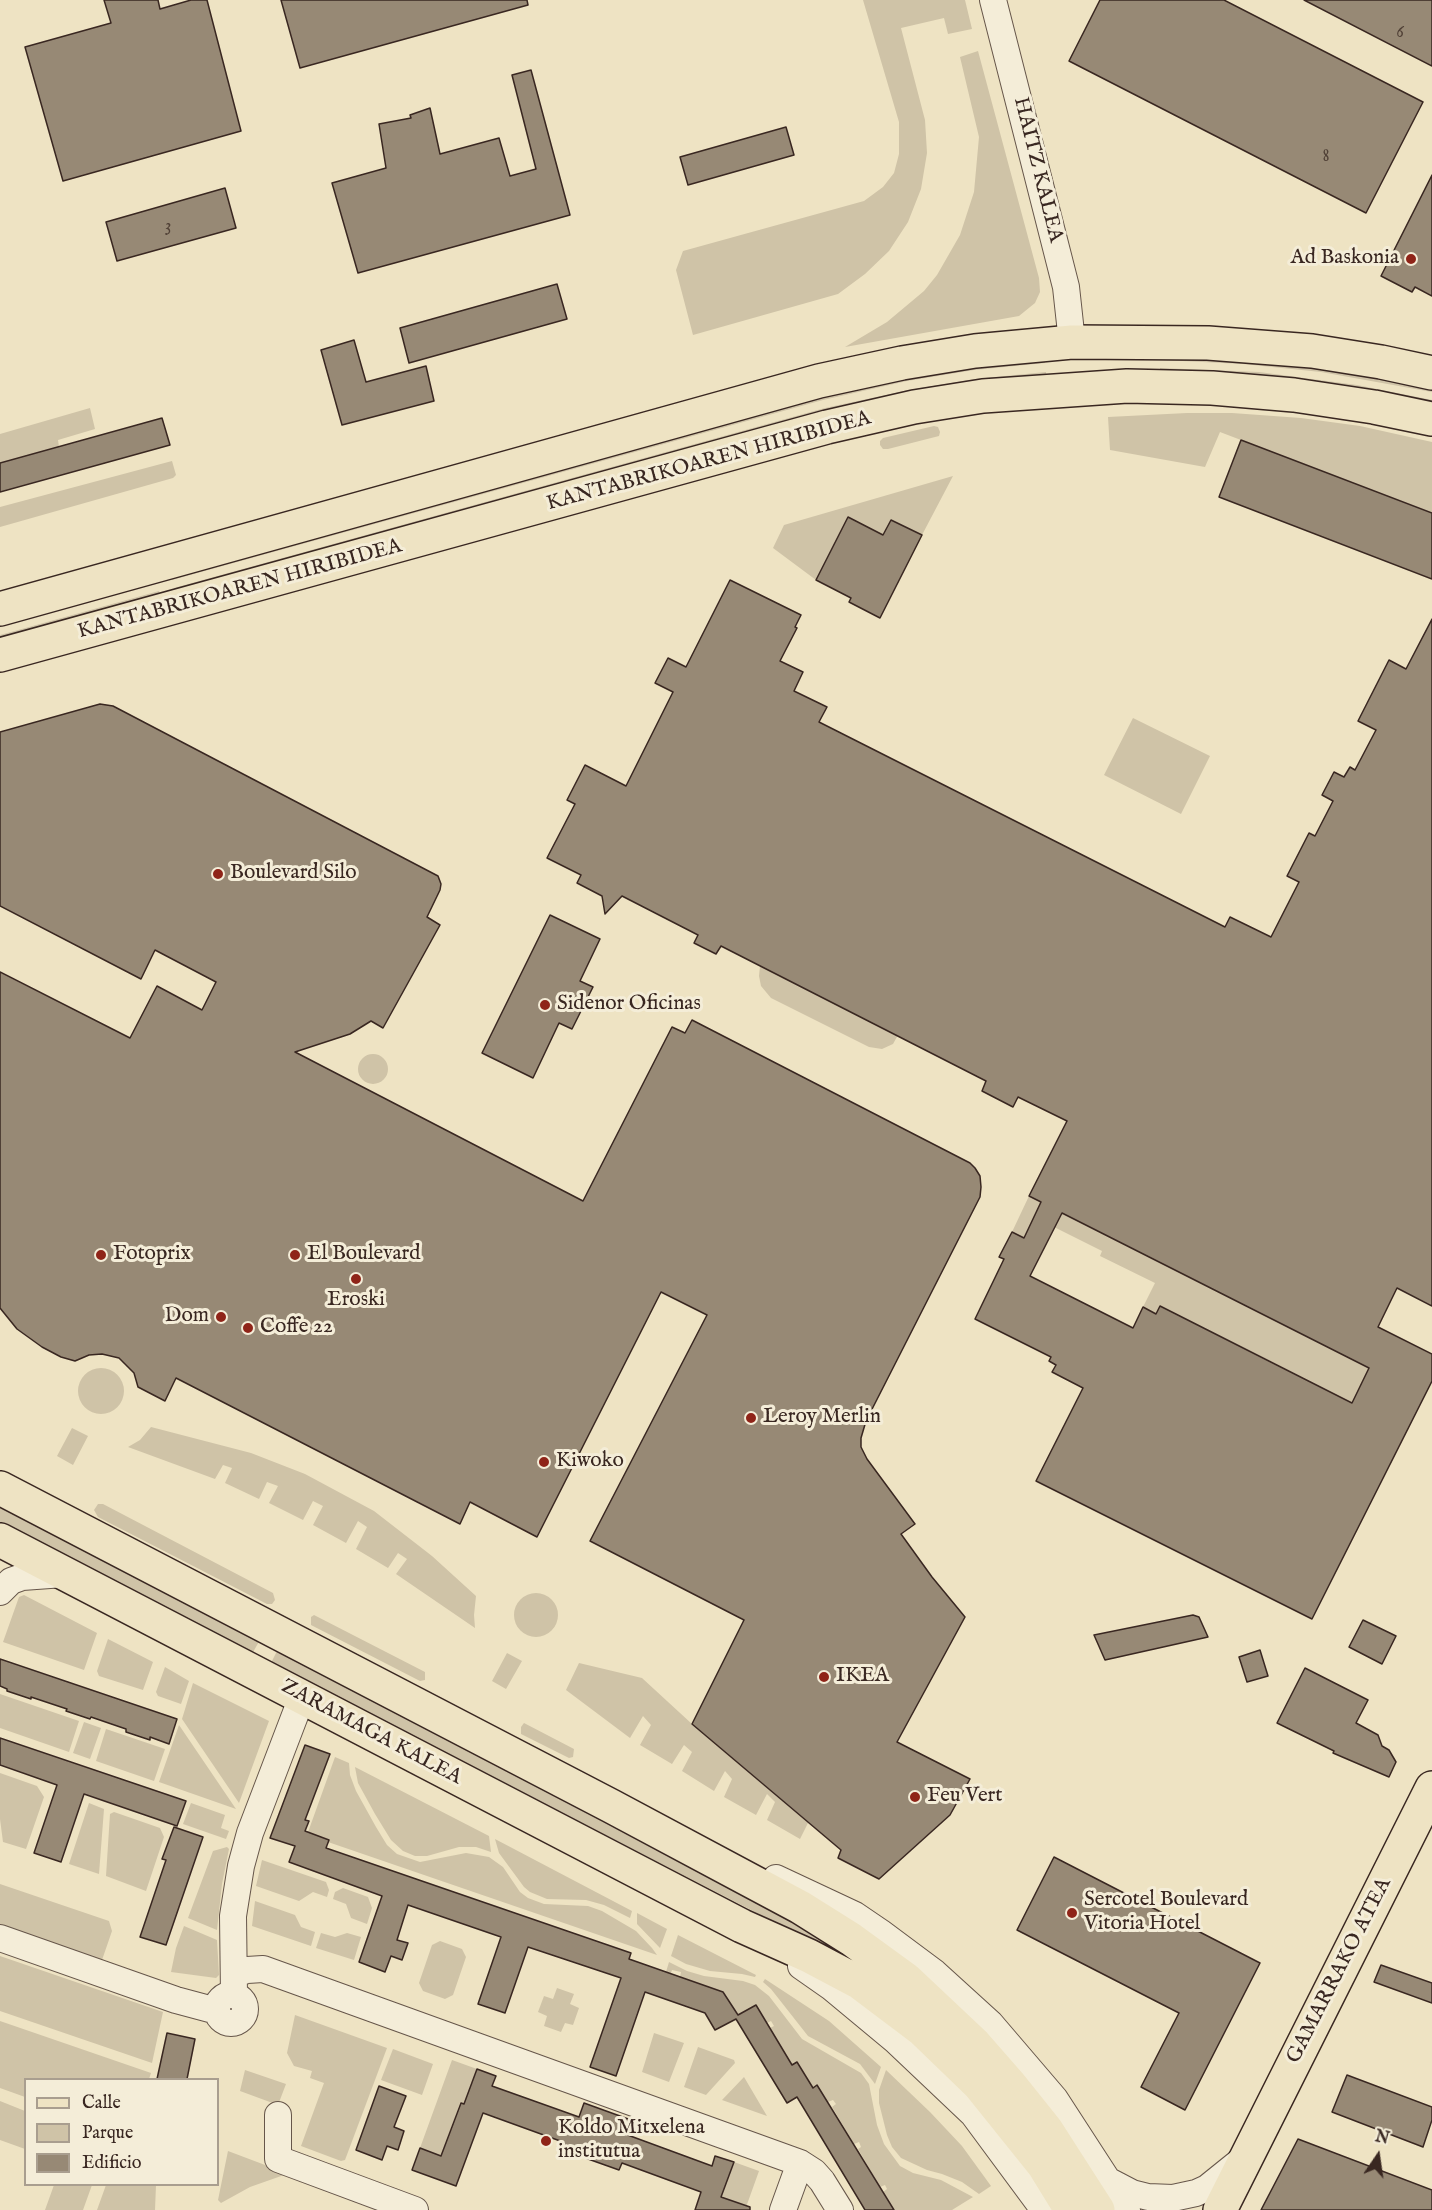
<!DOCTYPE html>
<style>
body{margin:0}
#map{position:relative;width:1432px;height:2210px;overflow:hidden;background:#eee3c3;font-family:"IM FELL English",serif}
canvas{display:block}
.legend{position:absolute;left:24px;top:2078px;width:195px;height:108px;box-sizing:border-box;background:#f4edd8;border:2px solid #a99e8f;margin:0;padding:8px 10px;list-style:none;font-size:18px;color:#392721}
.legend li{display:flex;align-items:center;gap:12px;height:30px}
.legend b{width:30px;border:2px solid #a99e8f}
.north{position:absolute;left:1348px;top:2126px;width:60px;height:60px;-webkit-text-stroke:4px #f4edd8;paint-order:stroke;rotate:13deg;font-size:16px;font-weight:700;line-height:24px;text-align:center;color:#392721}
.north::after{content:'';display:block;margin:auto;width:21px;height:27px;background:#392721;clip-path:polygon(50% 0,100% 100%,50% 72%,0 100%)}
</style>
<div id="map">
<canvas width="1432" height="2210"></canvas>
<ul class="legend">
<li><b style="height:8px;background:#eee3c3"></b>Calle</li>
<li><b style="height:16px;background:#cfc3a7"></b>Parque</li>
<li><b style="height:16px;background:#978975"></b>Edificio</li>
</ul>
<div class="north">N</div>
</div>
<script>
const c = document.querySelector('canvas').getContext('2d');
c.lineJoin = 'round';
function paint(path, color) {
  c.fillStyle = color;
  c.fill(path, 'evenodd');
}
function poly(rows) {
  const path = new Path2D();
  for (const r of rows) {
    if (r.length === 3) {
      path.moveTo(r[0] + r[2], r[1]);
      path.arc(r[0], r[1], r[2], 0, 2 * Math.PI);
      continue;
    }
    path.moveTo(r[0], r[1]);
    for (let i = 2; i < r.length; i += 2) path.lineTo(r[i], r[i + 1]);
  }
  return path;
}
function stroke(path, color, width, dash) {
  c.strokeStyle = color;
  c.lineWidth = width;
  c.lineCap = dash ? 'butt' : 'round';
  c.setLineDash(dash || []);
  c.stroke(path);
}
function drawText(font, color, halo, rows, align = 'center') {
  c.font = font + ' "IM FELL English",serif';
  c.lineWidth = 6;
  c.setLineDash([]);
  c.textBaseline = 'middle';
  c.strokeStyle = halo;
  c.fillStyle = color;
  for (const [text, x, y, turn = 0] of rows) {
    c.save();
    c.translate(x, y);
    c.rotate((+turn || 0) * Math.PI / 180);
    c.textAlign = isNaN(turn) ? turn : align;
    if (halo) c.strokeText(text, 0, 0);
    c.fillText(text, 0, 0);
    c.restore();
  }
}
const green = poly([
 [863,0,965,0,972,29,948,34,944,18,901,28,925,120,927,153,921,189,908,222,889,251,865,274,838,294,693,335,676,270,683,251,864,201,883,187,894,173,899,154,899,122],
 [978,51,1039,278,1040,292,1035,303,1019,316,845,347,887,322,924,291,937,275,960,235,974,192,979,137,960,57],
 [1162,355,1273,361,1432,387,1432,392,1321,372,1243,364,1162,360],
 [1045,358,1045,363,974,370,907,381,823,400,172,580,171,575,822,395,906,376],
 [1160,368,1259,372,1357,385,1432,400,1432,406,1160,373],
 [1046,372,1046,377,175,592,174,588,825,408,909,390,975,379],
 [90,408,95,429,58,440,59,447,0,463,0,434],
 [1187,413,1232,413,1301,418,1360,426,1432,442,1432,513,1220,432,1205,467,1110,450,1108,417],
 [934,426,938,427,940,432,939,436,888,449,883,449,880,445,880,441,883,438],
 [172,461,176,475,173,478,0,527,0,507],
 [953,476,922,535,891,520,883,535,848,517,816,580,773,548,784,525],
 [159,591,160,596,0,641,0,635],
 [1133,718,1210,756,1181,814,1104,775],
 [760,966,898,1035,893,1044,882,1049,869,1047,771,998,761,986,759,976],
 [373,1069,15],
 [1029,1196,1359,1363,1378,1326,1388,1332,1361,1386,1415,1414,1408,1430,1160,1306,1156,1314,1143,1307,1155,1283,1100,1256,1102,1251,1034,1217,1024,1238,1012,1232],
 [101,1391,23],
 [151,1427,251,1453,305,1474,374,1511,432,1556,476,1596,474,1615,475,1628,396,1574,407,1559,398,1553,388,1568,356,1549,367,1527,358,1521,346,1543,313,1525,323,1506,313,1501,303,1520,269,1503,278,1486,267,1482,259,1499,225,1483,232,1468,223,1465,215,1479,128,1447,140,1440],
 [72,1428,88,1436,73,1465,57,1456],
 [0,1503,261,1638,252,1654,0,1524],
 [98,1504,103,1504,273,1593,275,1600,272,1604,267,1604,98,1517,94,1510],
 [536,1615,22],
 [24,1595,97,1633,84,1670,3,1642,19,1597],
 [314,1615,425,1672,425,1680,420,1681,311,1625,311,1617],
 [108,1639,153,1662,143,1690,99,1676,97,1671],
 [279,1647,756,1895,901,1987,271,1663],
 [507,1653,522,1661,506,1689,492,1681],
 [579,1663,642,1678,692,1724,808,1823,800,1839,767,1820,775,1802,767,1794,756,1815,724,1797,732,1779,725,1771,714,1791,682,1771,692,1752,684,1745,672,1764,640,1745,651,1725,643,1716,630,1738,566,1690],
 [165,1667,189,1681,181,1704,158,1696,156,1692],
 [193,1683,269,1721,239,1803,182,1719],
 [0,1694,79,1721,69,1752,0,1728],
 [84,1722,101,1728,90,1759,73,1753],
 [524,1723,574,1749,573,1757,569,1758,521,1734,521,1727],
 [179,1725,236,1809,159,1782],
 [106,1729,165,1749,154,1781,96,1761],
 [335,1757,349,1763,350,1775,356,1791,376,1827,387,1845,397,1854,420,1862,466,1853,489,1857,503,1867,520,1892,528,1898,544,1904,588,1906,602,1911,636,1931,652,1948,657,1955,328,1842,329,1840,325,1838,307,1835],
 [355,1767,489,1836,491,1852,476,1847,459,1847,427,1856,415,1856,403,1851,391,1840,375,1814,358,1783],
 [0,1773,37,1786,44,1797,26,1849,3,1842,0,1819],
 [89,1803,104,1809,99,1874,69,1864],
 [191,1803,225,1815,221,1828,229,1831,226,1839,183,1824],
 [114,1812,160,1828,164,1837,146,1891,106,1876,110,1814],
 [495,1839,632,1911,630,1918,604,1905,586,1900,547,1899,530,1892,524,1887,499,1853],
 [227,1847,229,1849,222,1884,217,1930,188,1918,213,1851],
 [262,1860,326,1882,329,1890,327,1897,313,1892,299,1901,256,1886],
 [0,1884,109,1921,112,1931,102,1960,100,1962,0,1930],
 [343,1888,368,1897,372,1908,367,1924,351,1918,346,1904,333,1899,335,1892],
 [255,1901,295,1915,301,1927,315,1932,311,1946,252,1926],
 [637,1913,667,1929,660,1948,637,1924],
 [184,1926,217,1940,219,1975,216,1978,171,1972,176,1948],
 [321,1933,335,1937,347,1933,361,1937,354,1960,316,1948],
 [678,1935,756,1975,755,1977,742,1974,710,1971,686,1964,671,1956],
 [440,1941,462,1949,466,1957,453,1995,445,1999,423,1991,419,1983,432,1945],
 [0,1956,163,2012,152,2063,0,2011],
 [669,1962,687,1971,704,1976,743,1981,755,1985,769,1996,802,2039,861,2073,869,2084,877,2125,884,2144,900,2166,913,2173,941,2180,973,2197,952,2210,894,2210,883,2192,887,2189,885,2185,880,2187,858,2149,861,2147,859,2142,854,2144,832,2107,836,2104,833,2100,828,2102,817,2085,807,2091,800,2067,797,2062,792,2065,770,2028,774,2026,771,2021,767,2023,756,2005,738,2015,723,1992,680,1977,681,1972,672,1970,671,1973,666,1972],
 [765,1979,829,2021,881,2067,875,2084,860,2064,808,2036,771,1989,763,1982],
 [557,1988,574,1994,570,2004,579,2008,573,2025,565,2023,561,2032,544,2026,547,2016,538,2012,544,1996,553,1999],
 [295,2015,387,2048,345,2160,341,2161,301,2146,324,2083,310,2078,312,2071,294,2066,287,2053],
 [0,2021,151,2073,149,2079,26,2080,25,2097,0,2088],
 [654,2033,684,2043,669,2082,642,2072],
 [698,2047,734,2060,735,2063,706,2095,684,2087],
 [393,2049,433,2064,422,2095,381,2080],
 [452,2060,477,2069,464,2104,460,2103,441,2156,420,2148],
 [245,2070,286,2084,278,2105,240,2091],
 [886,2070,930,2112,962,2146,991,2186,979,2194,962,2182,942,2174,927,2170,901,2158,892,2147,887,2135,879,2103,879,2090],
 [744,2077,767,2116,722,2100],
 [0,2101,25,2111,25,2149,0,2140],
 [228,2151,273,2168,284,2175,250,2187,221,2203,218,2200],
 [734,2162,759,2171,745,2210,721,2210,721,2197],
 [54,2185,92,2185,83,2210,45,2210],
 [106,2185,156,2185,155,2210,97,2210]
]);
const building = poly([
 [104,0,158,0,160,9,191,0,207,0,241,131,63,181,25,47,111,23,104,0],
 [281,0,527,0,528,5,300,68,281,0],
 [1100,0,1224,0,1423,102,1366,213,1069,61,1100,0],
 [1304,0,1432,0,1432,66,1304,0],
 [531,70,570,215,358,273,332,183,386,168,379,124,411,118,410,115,430,108,440,154,499,138,510,176,536,169,512,75,531,70],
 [786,127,794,155,688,185,680,157,786,127],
 [1432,175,1432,296,1415,287,1412,292,1381,276,1432,175],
 [225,188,236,228,117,261,106,222,225,188],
 [557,284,567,319,409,363,400,328,557,284],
 [354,340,366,382,426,366,434,401,342,425,321,350,354,340],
 [162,418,170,445,0,492,0,463,162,418],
 [1241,440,1432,513,1432,579,1219,497,1241,440],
 [848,517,883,535,891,520,922,535,880,618,849,602,851,598,816,580,848,517],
 [730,580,801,615,795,627,797,628,780,661,803,672,794,691,827,707,819,722,1225,927,1230,917,1271,937,1299,882,1287,876,1309,833,1315,836,1333,801,1322,795,1334,772,1344,777,1350,767,1355,770,1376,730,1358,721,1389,660,1406,669,1432,619,1432,1306,1397,1288,1378,1327,1432,1354,1432,1381,1312,1619,1036,1481,1083,1388,1052,1372,1056,1365,1049,1361,1051,1357,975,1319,1004,1259,999,1257,1012,1232,1024,1238,1041,1202,1029,1196,1067,1121,1018,1097,1013,1107,982,1091,986,1081,721,946,716,954,694,943,698,935,622,896,605,914,602,896,577,883,581,875,547,858,575,804,567,800,585,765,626,786,673,692,655,683,668,658,686,667,730,580],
 [1062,1213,1369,1368,1352,1403,1160,1306,1156,1314,1143,1307,1133,1328,1030,1276,1062,1213],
 [100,704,113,706,438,876,441,884,440,890,427,917,440,925,383,1028,371,1021,350,1034,295,1052,583,1201,672,1027,685,1033,692,1020,970,1163,975,1168,980,1176,981,1187,980,1197,866,1421,861,1438,861,1447,867,1459,915,1524,901,1534,932,1577,965,1617,897,1742,970,1779,950,1815,879,1879,838,1858,841,1850,692,1724,744,1620,590,1541,707,1315,661,1292,537,1537,470,1502,460,1524,176,1378,165,1401,138,1387,134,1373,119,1358,102,1354,89,1355,75,1361,61,1357,42,1347,17,1329,0,1308,0,972,130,1038,157,986,202,1010,216,982,155,950,141,979,0,906,0,732,100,704],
 [550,915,600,939,580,981,593,987,572,1029,559,1023,533,1078,482,1053,550,915],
 [1193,1615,1199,1617,1208,1637,1105,1660,1094,1635,1193,1615],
 [1363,1620,1396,1636,1382,1664,1349,1647,1363,1620],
 [1260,1650,1268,1676,1247,1682,1239,1657,1260,1650],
 [0,1659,177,1719,169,1744,150,1737,150,1740,126,1732,126,1729,91,1717,90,1719,66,1711,67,1709,31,1697,31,1699,7,1691,7,1689,0,1686,0,1659],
 [1305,1668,1368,1700,1356,1723,1378,1735,1382,1746,1389,1750,1396,1762,1389,1777,1333,1753,1334,1751,1277,1723,1305,1668],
 [0,1738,186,1801,177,1826,84,1794,61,1862,34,1853,57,1785,0,1765,0,1738],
 [305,1745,330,1754,305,1820,309,1821,305,1831,329,1840,326,1848,631,1953,629,1959,723,1992,738,2015,756,2005,792,2065,797,2062,813,2088,817,2085,894,2210,865,2210,797,2097,787,2103,736,2019,715,2030,705,2013,645,1992,616,2076,590,2067,621,1978,528,1947,505,2013,478,2004,501,1937,408,1905,397,1940,408,1943,402,1960,391,1956,385,1972,359,1962,382,1896,289,1862,295,1846,270,1838,305,1745],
 [174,1827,203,1837,166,1945,140,1937,166,1860,162,1859,174,1827],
 [1054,1857,1260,1963,1185,2110,1141,2087,1179,2013,1017,1930,1054,1857],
 [1381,1965,1432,1983,1432,2003,1374,1982,1381,1965],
 [167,2033,195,2039,187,2079,157,2079,167,2033],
 [477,2069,496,2076,492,2086,579,2117,584,2103,631,2120,625,2134,712,2166,715,2156,734,2162,721,2197,750,2207,750,2210,695,2210,701,2192,622,2163,619,2170,560,2149,563,2142,483,2113,456,2186,412,2170,420,2148,441,2156,461,2103,464,2104,477,2069],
 [1347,2075,1432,2107,1432,2120,1423,2147,1332,2112,1347,2075],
 [379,2086,406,2096,394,2127,404,2131,398,2150,387,2146,382,2160,356,2150,379,2086],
 [1298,2139,1432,2190,1432,2210,1261,2210,1298,2139]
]);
const minor = poly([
 [993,0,1066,287,1072,342],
 [0,1592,11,1581,22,1577,64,1574],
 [776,1878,855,1915,880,1932,935,1973,990,2023,1055,2099,1127,2210],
 [0,1938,176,2000,217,2011],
 [801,1966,831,1987,896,2041,973,2114,1044,2210],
 [235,1974,247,1970,263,1969,800,2163,814,2172,822,2181,840,2210],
 [231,2009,14],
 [234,1995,233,1916,241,1866,250,1833,302,1697],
 [278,2115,278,2159,415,2210],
 [1109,2181,1132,2193,1148,2197,1173,2198,1196,2193,1207,2188,1243,2159],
 [783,2210,800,2163]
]);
const major = poly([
 [0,609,819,381,902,363,975,351,1072,342,1208,343,1312,351,1381,362,1432,373],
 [0,655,827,427,914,407,983,396,1127,386,1212,388,1294,395,1374,407,1432,419],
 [0,1488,611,1806,800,1907,851,1939,906,1979,975,2044,1010,2084,1046,2129,1098,2210],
 [0,1540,742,1926,809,1956,860,1983,921,2029,979,2085,1044,2166,1071,2210],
 [1220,2210,1432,1788]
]);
const markers = [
 [1411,259,6,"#8f2418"],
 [218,874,6,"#8f2418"],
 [545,1005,6,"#8f2418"],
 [101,1255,6,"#8f2418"],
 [295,1255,6,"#8f2418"],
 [356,1279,6,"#8f2418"],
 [221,1317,6,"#8f2418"],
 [248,1328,6,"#8f2418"],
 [751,1418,6,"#8f2418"],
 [544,1462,6,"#8f2418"],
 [824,1677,6,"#8f2418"],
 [915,1797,6,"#8f2418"],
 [1072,1913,6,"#8f2418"],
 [546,2141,6,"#8f2418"]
];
const numberNames = [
 ["6",1400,33],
 ["8",1326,157],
 ["3",168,227]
];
const streetNames = [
 ["HAITZ KALEA",1037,170,76],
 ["KANTABRIKOAREN HIRIBIDEA",709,462,-15],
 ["KANTABRIKOAREN HIRIBIDEA",240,590,-15],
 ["ZARAMAGA KALEA",371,1733,28],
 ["GAMARRAKO ATEA",1340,1971,-63]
];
const poiNames = [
 ["Ad Baskonia",1399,259,"right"],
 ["Boulevard Silo",230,874],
 ["Sidenor Oficinas",557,1005],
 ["Fotoprix",113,1255],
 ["El Boulevard",307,1255],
 ["Eroski",356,1301,"center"],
 ["Dom",209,1317,"right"],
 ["Coffe 22",260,1328],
 ["Leroy Merlin",763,1418],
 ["Kiwoko",556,1462],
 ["IKEA",836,1677],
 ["Feu Vert",927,1797],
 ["Sercotel Boulevard",1084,1901],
 ["Vitoria Hotel",1084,1925],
 ["Koldo Mitxelena",558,2129],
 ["institutua",558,2153]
];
paint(green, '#cfc3a7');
paint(building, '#978975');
stroke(building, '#392721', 1.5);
stroke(minor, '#66564a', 28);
stroke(major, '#392721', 36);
stroke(minor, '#f4edd8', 26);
stroke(major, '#eee3c3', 33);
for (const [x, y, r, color] of markers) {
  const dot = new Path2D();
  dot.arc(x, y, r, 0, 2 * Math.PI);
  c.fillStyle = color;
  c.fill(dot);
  stroke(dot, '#f4edd8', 2);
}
drawText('18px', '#504036', null, numberNames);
drawText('21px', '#392721', '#f4edd8', streetNames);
drawText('21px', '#392721', '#f4edd8', poiNames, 'left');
</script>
